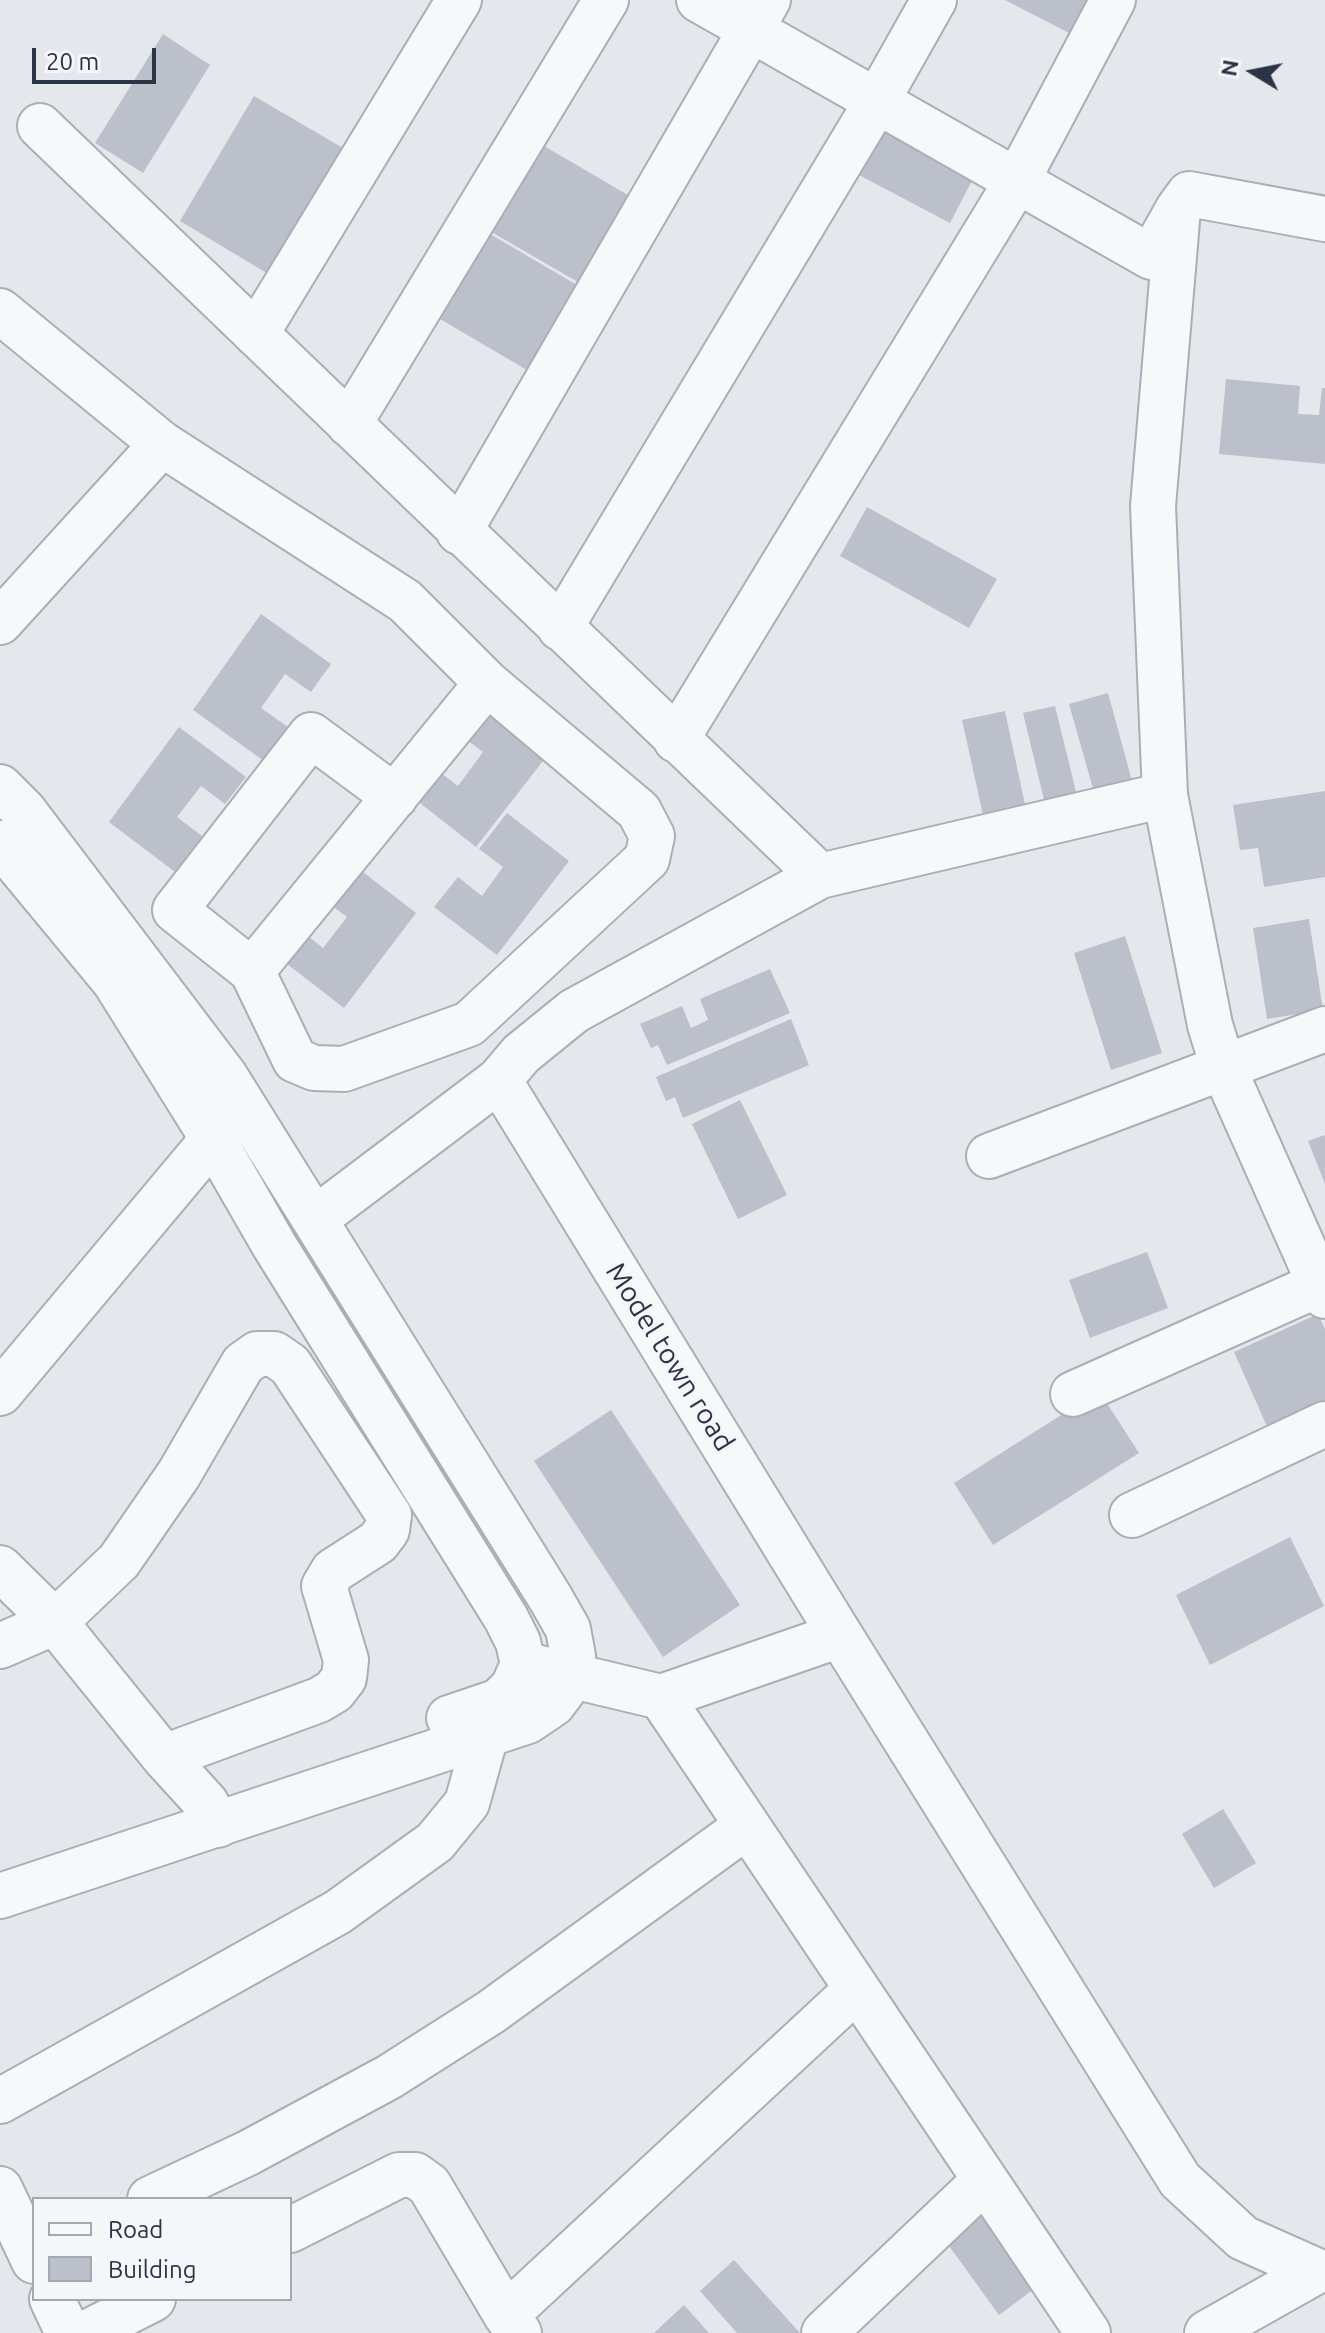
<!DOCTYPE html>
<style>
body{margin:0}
#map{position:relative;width:1325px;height:2333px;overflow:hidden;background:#e4e7ec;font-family:Ubuntu,sans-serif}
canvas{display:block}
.legend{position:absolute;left:32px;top:2197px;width:260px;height:104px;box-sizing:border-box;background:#f4f6f9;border:2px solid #a4a8b1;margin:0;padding:10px 14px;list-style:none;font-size:24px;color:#2b3445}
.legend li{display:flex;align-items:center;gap:16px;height:40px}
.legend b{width:40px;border:2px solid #a4a8b1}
.north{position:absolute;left:1213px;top:32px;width:80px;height:80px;-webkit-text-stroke:6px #f4f6f9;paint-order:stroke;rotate:280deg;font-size:22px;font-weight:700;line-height:32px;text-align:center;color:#2b3445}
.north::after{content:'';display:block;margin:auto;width:28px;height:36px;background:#2b3445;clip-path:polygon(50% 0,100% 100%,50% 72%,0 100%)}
.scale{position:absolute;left:32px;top:48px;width:124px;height:36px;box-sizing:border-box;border:4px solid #2b3445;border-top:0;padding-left:10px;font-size:24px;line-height:28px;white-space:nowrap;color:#2b3445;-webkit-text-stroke:6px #f4f6f9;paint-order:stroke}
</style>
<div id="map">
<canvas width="1325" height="2333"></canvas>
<ul class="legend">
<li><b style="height:10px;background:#f7f8fa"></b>Road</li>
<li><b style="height:22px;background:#bbc0ca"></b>Building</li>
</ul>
<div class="north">N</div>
<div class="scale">20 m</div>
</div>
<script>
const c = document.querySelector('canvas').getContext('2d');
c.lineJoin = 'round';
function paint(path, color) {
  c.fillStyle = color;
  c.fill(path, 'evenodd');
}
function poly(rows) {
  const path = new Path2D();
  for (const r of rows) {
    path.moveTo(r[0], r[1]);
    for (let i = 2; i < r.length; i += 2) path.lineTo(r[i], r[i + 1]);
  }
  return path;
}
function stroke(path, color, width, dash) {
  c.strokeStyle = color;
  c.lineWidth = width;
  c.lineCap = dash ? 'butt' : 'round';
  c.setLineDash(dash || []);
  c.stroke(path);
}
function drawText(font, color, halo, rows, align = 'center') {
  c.font = font + ' Ubuntu,sans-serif';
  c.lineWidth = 6;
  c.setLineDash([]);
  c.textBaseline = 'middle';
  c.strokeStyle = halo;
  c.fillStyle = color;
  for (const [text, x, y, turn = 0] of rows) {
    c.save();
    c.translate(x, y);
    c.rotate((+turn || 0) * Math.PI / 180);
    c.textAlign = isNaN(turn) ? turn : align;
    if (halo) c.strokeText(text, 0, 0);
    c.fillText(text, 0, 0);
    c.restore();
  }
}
const building = poly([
 [1005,0,1088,0,1071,34],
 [163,34,210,65,143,173,95,143],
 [254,96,355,155,280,281,180,221],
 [884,122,977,171,950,223,857,174],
 [539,143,633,198,583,285,488,230],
 [485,231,582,288,532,373,435,316],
 [1226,379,1300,386,1298,414,1319,415,1322,388,1325,388,1325,464,1219,454],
 [867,507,997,579,969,628,840,556],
 [261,614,331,664,311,692,285,674,261,708,288,727,264,761,193,710],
 [1108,693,1132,781,1094,792,1069,704],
 [483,701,550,752,476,847,411,796,433,767,458,786,483,752,459,734],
 [1055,706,1079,804,1047,812,1023,713],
 [1005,711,1027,814,985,824,962,720],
 [179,727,246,777,225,804,201,786,177,817,202,836,175,872,109,822],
 [1325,791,1325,877,1264,887,1258,848,1240,850,1233,805],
 [507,813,569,861,497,955,434,907,458,877,482,896,503,867,479,849],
 [350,862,416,913,344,1008,278,957,299,929,323,948,347,917,322,898],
 [1309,919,1323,1010,1267,1019,1253,928],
 [1125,936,1162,1053,1111,1070,1074,953],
 [770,969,790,1013,667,1065,658,1045,651,1048,640,1024,682,1006,691,1028,708,1020,700,999],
 [791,1019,809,1065,683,1118,675,1097,666,1101,656,1077],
 [740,1100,787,1195,738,1219,692,1124],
 [1325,1135,1325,1184,1308,1141],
 [1147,1252,1168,1308,1090,1338,1069,1280],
 [1318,1314,1325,1329,1325,1417,1273,1440,1234,1352],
 [1099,1391,1139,1453,993,1545,954,1483],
 [611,1410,740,1605,663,1657,534,1461],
 [1290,1537,1324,1606,1210,1665,1176,1595],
 [1223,1809,1256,1863,1214,1888,1182,1834],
 [982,2201,1042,2283,999,2315,939,2232],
 [734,2260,800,2333,737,2333,700,2291],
 [684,2305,709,2333,654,2333]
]);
const minor = poly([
 [699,0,1151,257,1178,209,1189,194,1325,219],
 [40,126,820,876],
 [1178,209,1153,506,1165,795,1210,1025,1223,1067,1325,1296],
 [0,311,162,444,405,601,487,683,639,811,652,836,647,859,469,1024,344,1069,314,1068,295,1060,252,971,487,683],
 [256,334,459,0],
 [349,424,606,0],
 [459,532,768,0],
 [0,622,162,444],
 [560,628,877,101,934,0],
 [676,740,1017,181,1113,0],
 [252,971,175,910,311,735,395,797],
 [499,1080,840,1635,1180,2180,1243,2238,1317,2271,1207,2333],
 [989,1156,1325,1029],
 [315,1219,499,1080,521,1054,574,1011,820,876,1165,795],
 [0,1393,213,1139],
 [1073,1394,1320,1284],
 [1132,1515,1325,1424],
 [0,1568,55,1622,164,1757,206,1803,218,1825],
 [0,1646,55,1622,119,1561,179,1474,243,1364,257,1354,274,1354,290,1365,389,1515,387,1530,378,1542,333,1571,324,1586,346,1660,344,1678,334,1691,319,1700,164,1757],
 [523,1664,661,1697,840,1635],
 [661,1697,1088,2333],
 [0,2101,338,1912,435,1842,467,1803,486,1735],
 [0,2189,34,2261],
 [150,2199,248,2153,389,2077,491,2012,747,1826],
 [290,2230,399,2175,415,2175,429,2185,506,2315,519,2333],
 [52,2299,68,2333],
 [506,2315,857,1989],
 [86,2333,153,2299],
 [824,2333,985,2180]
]);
const tertiary = poly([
 [0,787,24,811,225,1076,551,1599,568,1629,573,1656,568,1684,553,1704,528,1721,0,1896],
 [0,843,115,982,213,1139,274,1245,506,1618,518,1642,523,1664,513,1687,499,1701,449,1718]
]);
const streetNames = [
 ["Model town road",670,1357,58]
];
paint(building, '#bbc0ca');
stroke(minor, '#a9aeb7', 48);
stroke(tertiary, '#a9aeb7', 48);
stroke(minor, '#f7f8fa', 44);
stroke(tertiary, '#f7f8fa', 44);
drawText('28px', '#2b3445', '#f4f6f9', streetNames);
</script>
